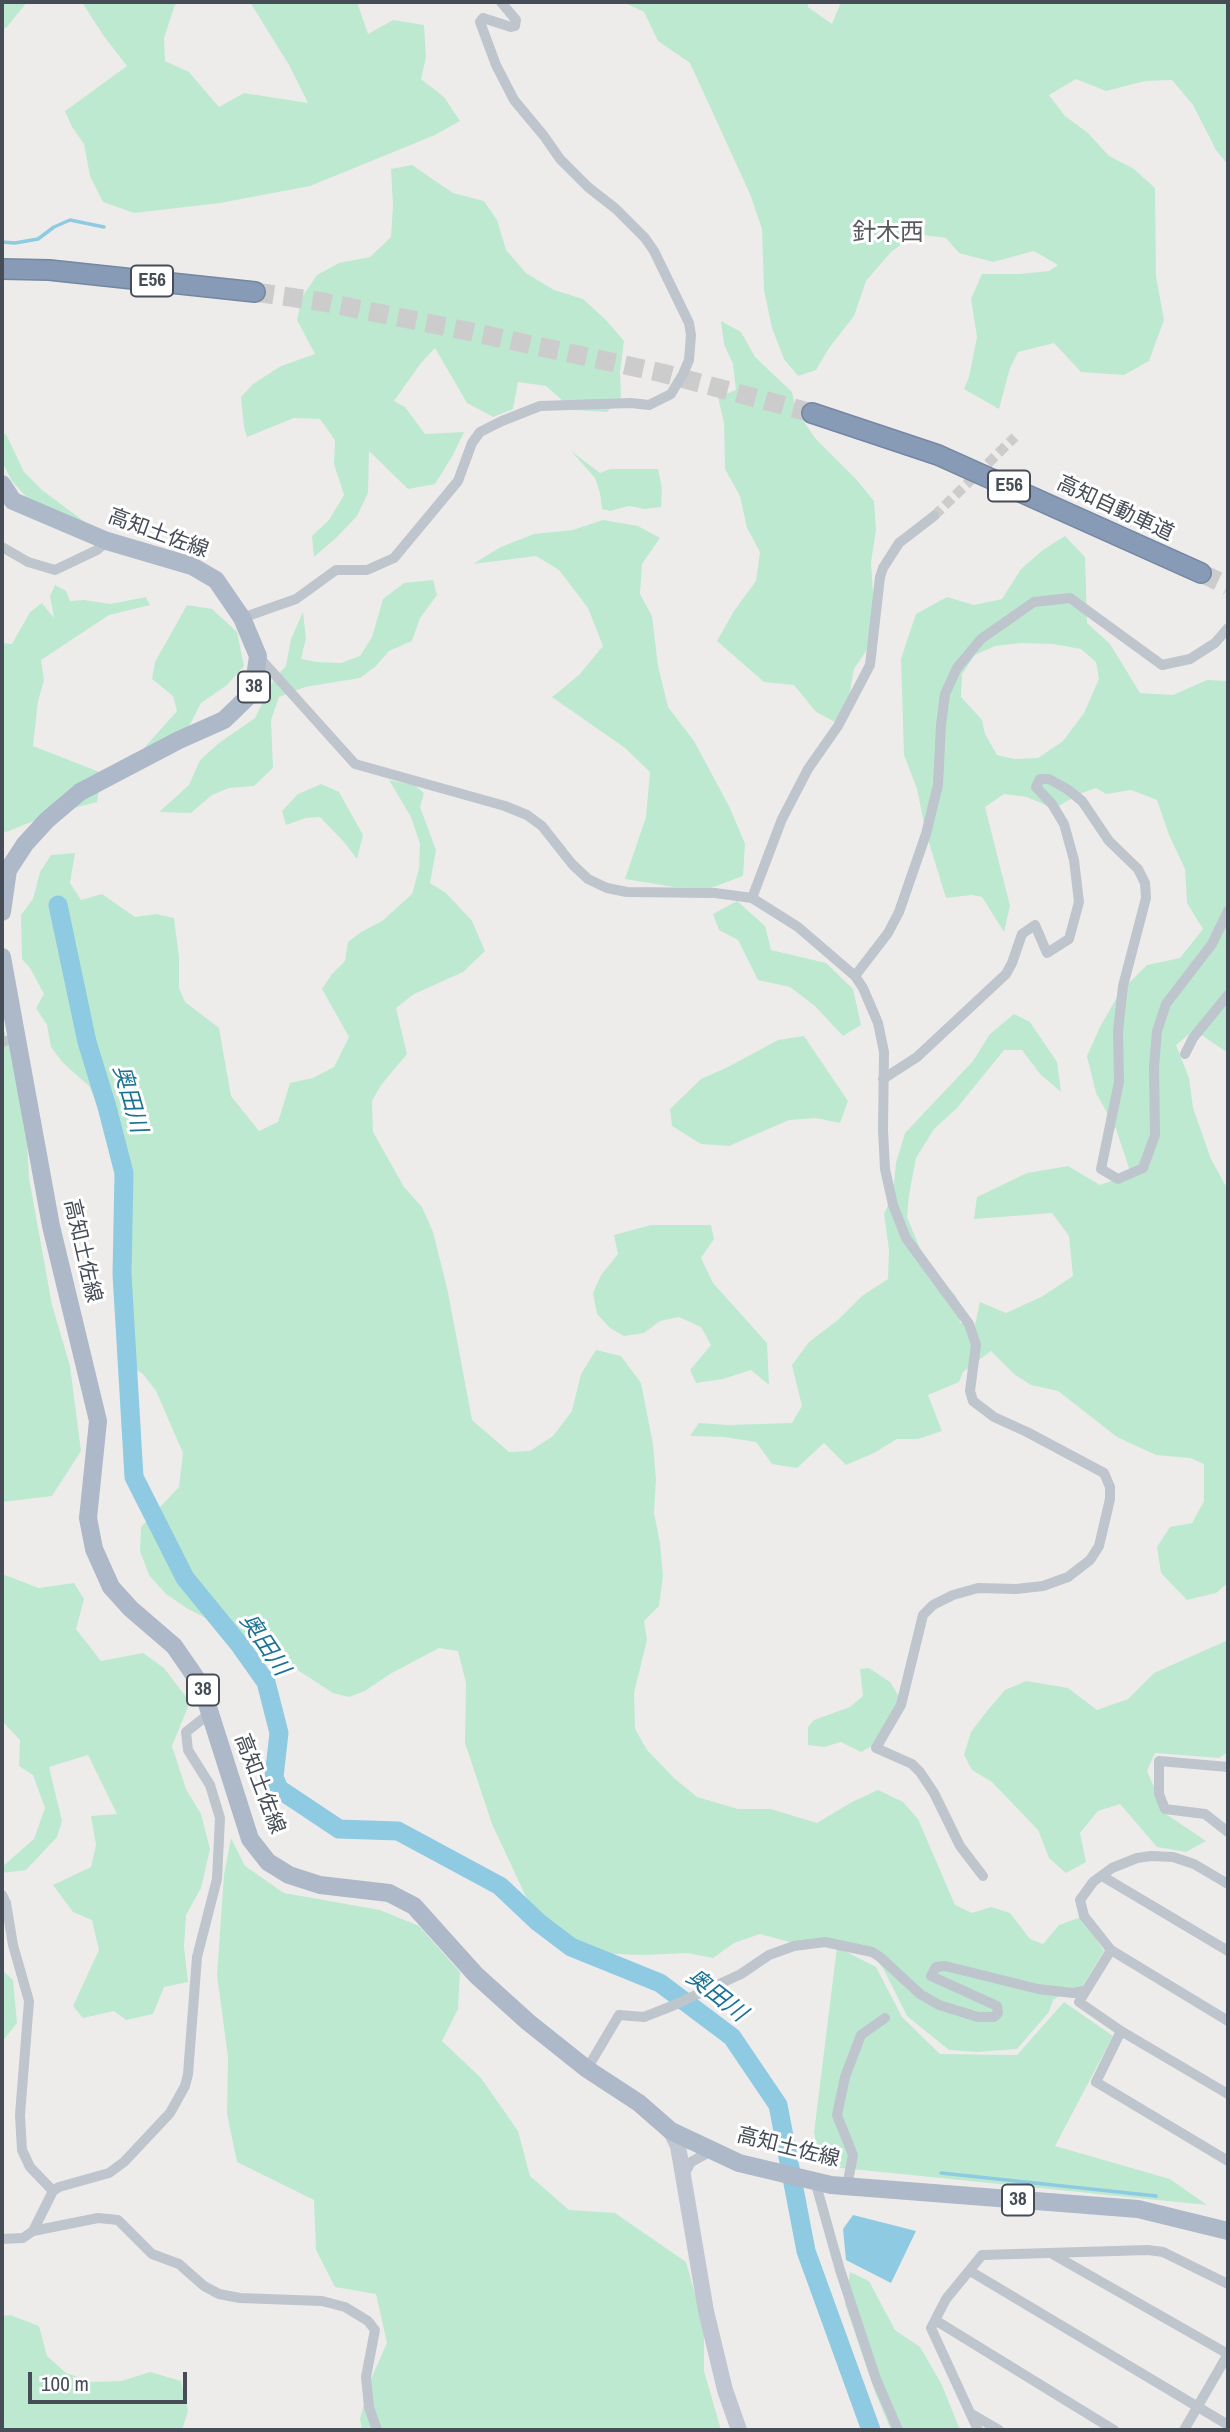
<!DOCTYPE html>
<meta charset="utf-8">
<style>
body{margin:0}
#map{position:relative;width:1230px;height:2432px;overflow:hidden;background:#eeeceb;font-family:"Archivo Narrow",sans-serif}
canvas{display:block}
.frame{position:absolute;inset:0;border:4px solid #464d57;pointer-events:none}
.scale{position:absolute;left:28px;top:2372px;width:159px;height:32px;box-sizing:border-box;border:4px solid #464d57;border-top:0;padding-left:9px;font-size:21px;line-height:24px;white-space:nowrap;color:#464d57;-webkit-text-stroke:5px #fff;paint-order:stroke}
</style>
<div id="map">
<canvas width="1230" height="2432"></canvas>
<div class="frame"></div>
<div class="scale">100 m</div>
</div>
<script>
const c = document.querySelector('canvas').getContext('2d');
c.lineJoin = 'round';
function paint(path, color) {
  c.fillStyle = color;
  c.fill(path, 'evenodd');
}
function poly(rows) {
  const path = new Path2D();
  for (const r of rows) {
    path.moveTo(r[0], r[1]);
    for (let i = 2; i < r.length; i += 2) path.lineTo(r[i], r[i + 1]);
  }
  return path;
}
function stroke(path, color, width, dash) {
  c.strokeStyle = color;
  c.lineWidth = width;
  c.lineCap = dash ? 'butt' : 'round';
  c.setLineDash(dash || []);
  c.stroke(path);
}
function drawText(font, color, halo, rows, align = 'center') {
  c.font = font + ' "Archivo Narrow","Noto Sans JP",sans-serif';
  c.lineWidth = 6;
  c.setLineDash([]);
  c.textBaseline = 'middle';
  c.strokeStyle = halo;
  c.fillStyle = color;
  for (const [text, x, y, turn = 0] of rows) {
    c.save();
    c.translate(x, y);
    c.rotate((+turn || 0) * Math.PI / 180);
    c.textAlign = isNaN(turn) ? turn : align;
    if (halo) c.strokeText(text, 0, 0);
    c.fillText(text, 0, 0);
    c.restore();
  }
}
const green = poly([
 [2,2,27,2,7,27,2,30],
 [82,2,180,2,175,5,164,38,165,61,189,72,219,107,244,93,308,103,289,65,250,2,357,2,368,34,393,20,424,25,426,57,421,79,444,97,460,121,435,135,310,186,220,203,134,213,103,202,90,176,84,144,72,127,65,111,127,66,103,35],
 [623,2,808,2,808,7,832,24,841,2,1228,2,1228,165,1216,150,1193,105,1172,80,1145,81,1106,91,1076,79,1049,95,1065,116,1088,133,1109,156,1134,169,1155,188,1156,276,1164,320,1149,361,1124,375,1081,372,1054,343,1018,352,1010,368,999,409,964,389,969,377,977,337,971,299,982,274,1020,274,1049,271,1058,265,1034,251,993,262,959,253,946,238,916,234,891,252,866,281,854,316,829,348,816,370,798,376,784,359,772,328,764,290,762,229,750,194,690,63,658,41,644,12],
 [412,165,453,193,484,201,497,220,506,250,526,273,554,290,583,299,606,320,624,341,620,372,621,397,607,412,573,410,546,386,518,382,513,409,493,417,467,403,435,348,421,363,394,401,405,407,425,434,464,432,453,455,435,484,408,489,369,451,368,493,357,516,336,538,314,557,312,536,329,520,344,495,334,464,335,440,320,419,294,418,247,437,244,427,241,397,253,384,281,366,315,354,297,320,302,297,317,275,339,263,370,257,391,237,393,206,391,169],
 [721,321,741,332,755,357,792,392,796,410,815,438,856,479,874,501,876,530,871,562,874,608,870,645,854,669,849,697,839,724,816,712,794,685,764,682,717,641,734,611,756,581,760,552,747,528,740,496,725,469,724,423,718,397,736,390,733,364,724,344],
 [2,434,6,434,24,472,42,490,93,528,28,499,12,481,2,462],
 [571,451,600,473,610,469,658,469,662,488,661,507,645,509,629,506,610,511,602,509,600,493,595,478],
 [603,520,638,526,660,538,642,564,640,594,652,616,658,666,668,707,694,741,730,808,745,844,743,876,711,888,674,887,625,879,646,817,650,772,625,748,552,697,579,675,603,646,588,608,559,570,536,556,473,564,501,547,534,534,573,530],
 [1065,536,1085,557,1087,623,1110,644,1140,693,1173,695,1207,680,1228,681,1228,1053,1194,1030,1176,1045,1189,1078,1193,1108,1211,1159,1228,1190,1228,1583,1216,1593,1187,1600,1161,1573,1157,1547,1170,1527,1192,1523,1204,1501,1204,1464,1190,1458,1156,1455,1117,1437,1058,1391,1031,1385,1014,1374,991,1351,963,1372,959,1382,928,1395,942,1431,918,1439,897,1439,874,1453,846,1465,824,1443,797,1468,772,1464,756,1442,724,1437,690,1436,699,1423,728,1425,792,1423,802,1406,792,1365,809,1342,839,1319,862,1296,888,1279,889,1250,884,1214,893,1194,896,1163,905,1133,973,1061,990,1034,1014,1014,1030,1022,1057,1062,1061,1092,1040,1074,1022,1050,1004,1050,957,1108,934,1129,916,1158,909,1195,907,1217,928,1268,956,1296,960,1323,975,1325,980,1302,1006,1313,1041,1297,1073,1276,1069,1236,1052,1213,974,1219,977,1197,1027,1173,1068,1166,1100,1185,1131,1174,1116,1129,1096,1093,1087,1056,1100,1027,1120,992,1147,965,1180,958,1203,929,1187,903,1185,869,1169,835,1157,800,1131,790,1106,794,1096,788,1079,794,1054,809,1027,797,1004,794,985,807,1010,906,1004,932,982,897,972,895,946,898,926,833,917,789,904,755,901,659,916,614,947,597,974,605,1002,599,1021,569,1043,550],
 [1021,643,1053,644,1081,649,1096,662,1099,679,1084,713,1063,741,1038,758,1014,759,997,755,985,734,982,720,961,697,962,674,975,655,995,646],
 [433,580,437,595,420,618,412,641,389,651,375,667,360,678,305,687,279,697,271,720,273,768,254,786,229,788,212,795,191,813,159,812,189,785,200,760,219,743,255,718,274,679,286,666,291,639,303,612,306,638,301,659,317,662,341,663,360,656,372,637,383,599,404,583],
 [55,585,66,591,70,601,84,600,110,604,146,597,150,605,109,615,41,660,44,680,38,701,33,746,102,773,97,802,54,813,6,832,2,831,2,643,12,644,30,612,42,603,54,618,50,596],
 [187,605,212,609,237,632,244,666,227,685,201,703,189,726,160,750,144,748,177,711,173,696,152,679,155,662],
 [389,780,414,785,424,793,420,807,436,850,430,883,446,893,472,921,485,951,463,972,414,994,396,1008,407,1054,381,1085,372,1101,373,1132,404,1187,422,1207,433,1232,448,1292,472,1420,509,1452,530,1451,553,1436,572,1411,581,1374,596,1350,621,1356,641,1383,653,1444,656,1480,654,1513,660,1543,663,1576,659,1606,644,1621,647,1640,634,1693,635,1729,647,1750,674,1778,697,1797,738,1809,771,1809,817,1823,852,1802,878,1790,903,1802,918,1819,955,1905,972,1913,991,1907,1010,1913,1030,1939,1043,1944,1059,1925,1081,1917,1104,1951,1082,1987,1072,1988,1053,2000,1049,2012,1017,2049,977,2052,949,2050,907,2016,883,1968,865,1947,840,1942,812,1948,760,1934,734,1943,713,1958,687,1953,643,1955,588,1953,543,1924,528,1901,492,1824,465,1743,466,1683,458,1651,439,1648,390,1674,365,1691,349,1697,333,1693,259,1645,188,1609,166,1594,149,1575,140,1551,141,1527,179,1487,183,1453,156,1391,143,1374,121,1360,123,1319,122,1260,129,1195,119,1148,89,1086,63,1063,51,1047,47,1025,36,1008,44,994,30,968,22,959,21,915,33,899,40,872,51,855,75,853,70,883,81,900,102,894,135,917,156,914,174,918,179,957,179,988,185,1002,219,1028,231,1096,259,1131,278,1122,290,1083,313,1078,334,1067,349,1037,322,989,332,974,345,961,348,942,361,932,382,921,412,894,419,869,420,844,411,817],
 [321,784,339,792,363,835,357,859,344,842,320,817,306,818,286,825,282,811,298,794],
 [737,901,765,926,771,950,826,963,853,989,861,1025,843,1036,815,1006,790,987,758,980,738,940,719,930,713,914],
 [2,1025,24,1083,29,1178,52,1305,70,1366,81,1451,52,1496,2,1502],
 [804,1036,848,1101,840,1123,816,1118,789,1120,729,1146,701,1144,672,1126,670,1109,701,1079,728,1067,778,1040],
 [651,1225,711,1225,714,1239,701,1258,713,1283,767,1343,769,1385,751,1370,723,1379,696,1383,690,1370,711,1345,701,1327,679,1317,660,1321,644,1333,624,1336,610,1328,597,1314,593,1293,601,1275,618,1254,614,1235],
 [2,1574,39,1588,74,1583,84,1599,76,1629,101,1661,143,1653,164,1668,190,1702,172,1746,186,1789,201,1814,210,1849,201,1888,186,1915,184,1947,188,1982,164,1987,153,2014,126,2020,114,2011,83,2018,73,2006,99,1950,92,1920,73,1912,53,1885,91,1867,96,1845,91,1816,117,1814,88,1755,49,1767,62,1821,57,1837,26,1870,2,1873,2,1867,34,1839,45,1808,33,1775,19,1766,20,1740,2,1721],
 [1228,1640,1228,1752,1219,1758,1155,1753,1147,1771,1166,1814,1206,1841,1186,1852,1157,1847,1120,1804,1098,1811,1080,1833,1086,1862,1066,1873,1049,1858,1038,1830,992,1782,972,1770,964,1755,971,1732,987,1711,1005,1690,1026,1681,1068,1688,1097,1710,1128,1699,1154,1673],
 [869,1668,890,1682,902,1701,876,1744,861,1752,841,1742,824,1747,808,1745,808,1727,814,1720,850,1707,863,1696,860,1669],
 [231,1838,245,1866,284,1893,380,1910,419,1926,460,1972,458,2009,442,2041,481,2078,518,2131,530,2176,569,2210,615,2213,686,2262,704,2326,704,2371,721,2430,362,2430,360,2419,370,2381,387,2343,376,2294,335,2287,316,2250,314,2200,237,2162,227,2114,228,2057,217,1975,224,1875],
 [837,1947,876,1967,902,2017,940,2054,1017,2055,1064,2002,1113,2036,1055,2146,1170,2179,1207,2205,822,2166,814,2133],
 [2,1970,13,1980,17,2023,2,2042],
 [850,2272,869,2281,895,2330,920,2347,941,2383,960,2430,891,2430,875,2392,845,2304],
 [10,2315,39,2326,47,2356,66,2373,92,2382,122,2381,150,2372,181,2381,188,2411,182,2430,2,2430,2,2316]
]);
const water = poly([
 [853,2215,916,2231,891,2283,846,2260,843,2229]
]);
const stream = poly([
 [2,242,15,243,38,239,54,227,70,220,104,227],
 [941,2173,1156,2196]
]);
const river = poly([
 [58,905,87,1042,107,1107,124,1173,122,1274,134,1477,185,1578,239,1644,266,1682,279,1733,274,1777,279,1789,339,1829,398,1831,500,1886,538,1922,571,1947,660,1983,732,2037,778,2105,806,2251,871,2430]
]);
const streetTunnel = poly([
 [934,516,1015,437]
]);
const highwayTunnel = poly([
 [255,292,323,302,472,332,662,373,812,413],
 [1201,573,1228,586]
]);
const street = poly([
 [2,547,28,562,55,570,97,550,107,541],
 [242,618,296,599,336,570,367,570,394,558,458,481,472,443,480,432,502,421,540,406,631,403,649,405,671,394,683,374,689,360,691,335,689,323,654,251,645,238,616,209,588,187,560,159,544,136,514,100,496,65,480,22,483,18,511,27,515,26,516,20,501,2],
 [258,656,355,764,505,806,527,815,542,826,572,864,588,879,607,888,627,892,715,893,752,898,798,927,855,976,863,988,878,1023,884,1052,883,1130,885,1169,893,1205,906,1238,969,1324,976,1345,970,1391,973,1401,994,1417,1027,1432,1104,1473,1110,1487,1110,1499,1099,1546,1090,1560,1068,1577,1043,1586,1016,1589,978,1588,953,1595,933,1605,923,1615,901,1705,876,1748,912,1764,920,1772,934,1793,960,1846,983,1876],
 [752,898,782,819,808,769,838,726,870,665,880,577,883,568,899,543,934,516],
 [855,976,888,933,899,912,926,834,938,785,941,725,945,694,957,668,981,639,1034,602,1070,598,1162,665,1190,659,1215,643,1228,628],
 [2,1042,17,1038],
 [1185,1054,1193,1038,1228,995],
 [883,1079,917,1057,1006,974,1012,963,1022,934,1035,925,1047,953,1069,939,1079,902,1074,860,1064,824,1052,804,1036,787,1040,779,1049,779,1067,789,1082,801,1109,841,1138,869,1145,883,1146,898,1123,986,1118,1031,1119,1082,1101,1169,1118,1179,1143,1168,1155,1135,1154,1067,1157,1031,1166,1004,1212,944,1228,911],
 [1228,1767,1159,1761,1159,1794,1165,1809,1205,1814,1228,1832],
 [1102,1876,1228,1951],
 [1228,1884,1194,1864,1173,1857,1151,1856,1137,1858,1112,1868,1093,1882,1080,1900,1084,1916,1111,1950,1228,2021],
 [2,1895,6,1903,13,1945,29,2001,20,2115,22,2150,30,2167,53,2191],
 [1111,1950,1079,2002,1121,2031,1096,2082,1228,2161],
 [1121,2031,1228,2094],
 [587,2069,619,2015,644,2017,672,2006,741,1974,769,1955,794,1946,825,1942,872,1952,880,1957,920,1994,939,2005,978,2017,994,2017,998,2013,997,2006,931,1976,936,1967,945,1966,1038,1989,1073,1993,1084,1991],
 [683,2177,691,2162,713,2150],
 [815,2181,840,2270,876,2379,898,2430],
 [847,2186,853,2155,837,2115,845,2077,861,2035,885,2018],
 [33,2231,53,2191,59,2187,109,2173,124,2162,170,2113,185,2086,188,2074,197,1957,217,1879,220,1818,210,1785,188,1750,186,1732,209,1714],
 [2,2239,23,2238,33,2231,98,2218,118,2220,152,2254,179,2264,204,2286,219,2294,240,2298,322,2301,345,2307,368,2321,375,2330,366,2377,369,2407,377,2430],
 [1054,2255,1228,2354],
 [970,2271,1228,2425],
 [935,2320,1114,2430],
 [970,2413,999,2430],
 [978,2430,931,2328,946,2299,982,2255,1148,2250,1163,2252,1228,2284],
 [1184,2430,1228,2354]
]);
const secondary = poly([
 [671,2131,678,2146,706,2311,725,2390,739,2430]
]);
const primary = poly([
 [2,484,13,501,107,541,192,566,216,580,242,618,258,656,253,692,224,720,179,740,80,792,47,820,25,844,8,870,2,912],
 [2,957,51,1226,98,1421,88,1518,94,1549,111,1587,131,1609,174,1646,201,1685,250,1839,268,1862,289,1875,320,1885,389,1893,414,1906,476,1975,528,2022,587,2069,639,2103,671,2131,739,2163,831,2185,1138,2209,1228,2231]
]);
const highway = poly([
 [2,269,49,270,255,292],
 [812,413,938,455,1201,573]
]);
const shields = [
 [152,281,42],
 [1009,486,42],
 [254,687,32],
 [203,1690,32],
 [1018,2200,32]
];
const shieldNames = [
 ["E56",152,281],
 ["E56",1009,486],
 ["38",254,687],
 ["38",203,1690],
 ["38",1018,2200]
];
const streetNames = [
 ["高知自動車道",1115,509,25],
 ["高知土佐線",158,534,20],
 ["高知土佐線",82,1251,77],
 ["高知土佐線",259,1784,69],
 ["高知土佐線",788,2148,14]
];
const waterNames = [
 ["奥田川",129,1099,74],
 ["奥田川",264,1645,56],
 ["奥田川",716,1996,38]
];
const quarterNames = [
 ["針木西",888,234]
];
paint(green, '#bde9d1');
paint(water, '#8ecae1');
stroke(stream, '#8ecae1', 3.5);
stroke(river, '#8ecae1', 19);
stroke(streetTunnel, '#cccccd', 10, [10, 5]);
stroke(highwayTunnel, '#cccccd', 19, [19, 10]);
stroke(highway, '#7386a2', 22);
stroke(street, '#bec5cd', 10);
stroke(secondary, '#c0c7d3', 16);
stroke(primary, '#adb9c8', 18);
stroke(highway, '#879bb6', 19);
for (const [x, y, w] of shields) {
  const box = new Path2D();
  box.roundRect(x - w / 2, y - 15.5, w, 31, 5);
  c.fillStyle = '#fff';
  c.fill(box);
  stroke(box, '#464d57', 2);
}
drawText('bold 19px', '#464d57', null, shieldNames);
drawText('21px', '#464d57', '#fff', streetNames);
drawText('italic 23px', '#1a7296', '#fff', waterNames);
drawText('24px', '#595b60', '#fff', quarterNames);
</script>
